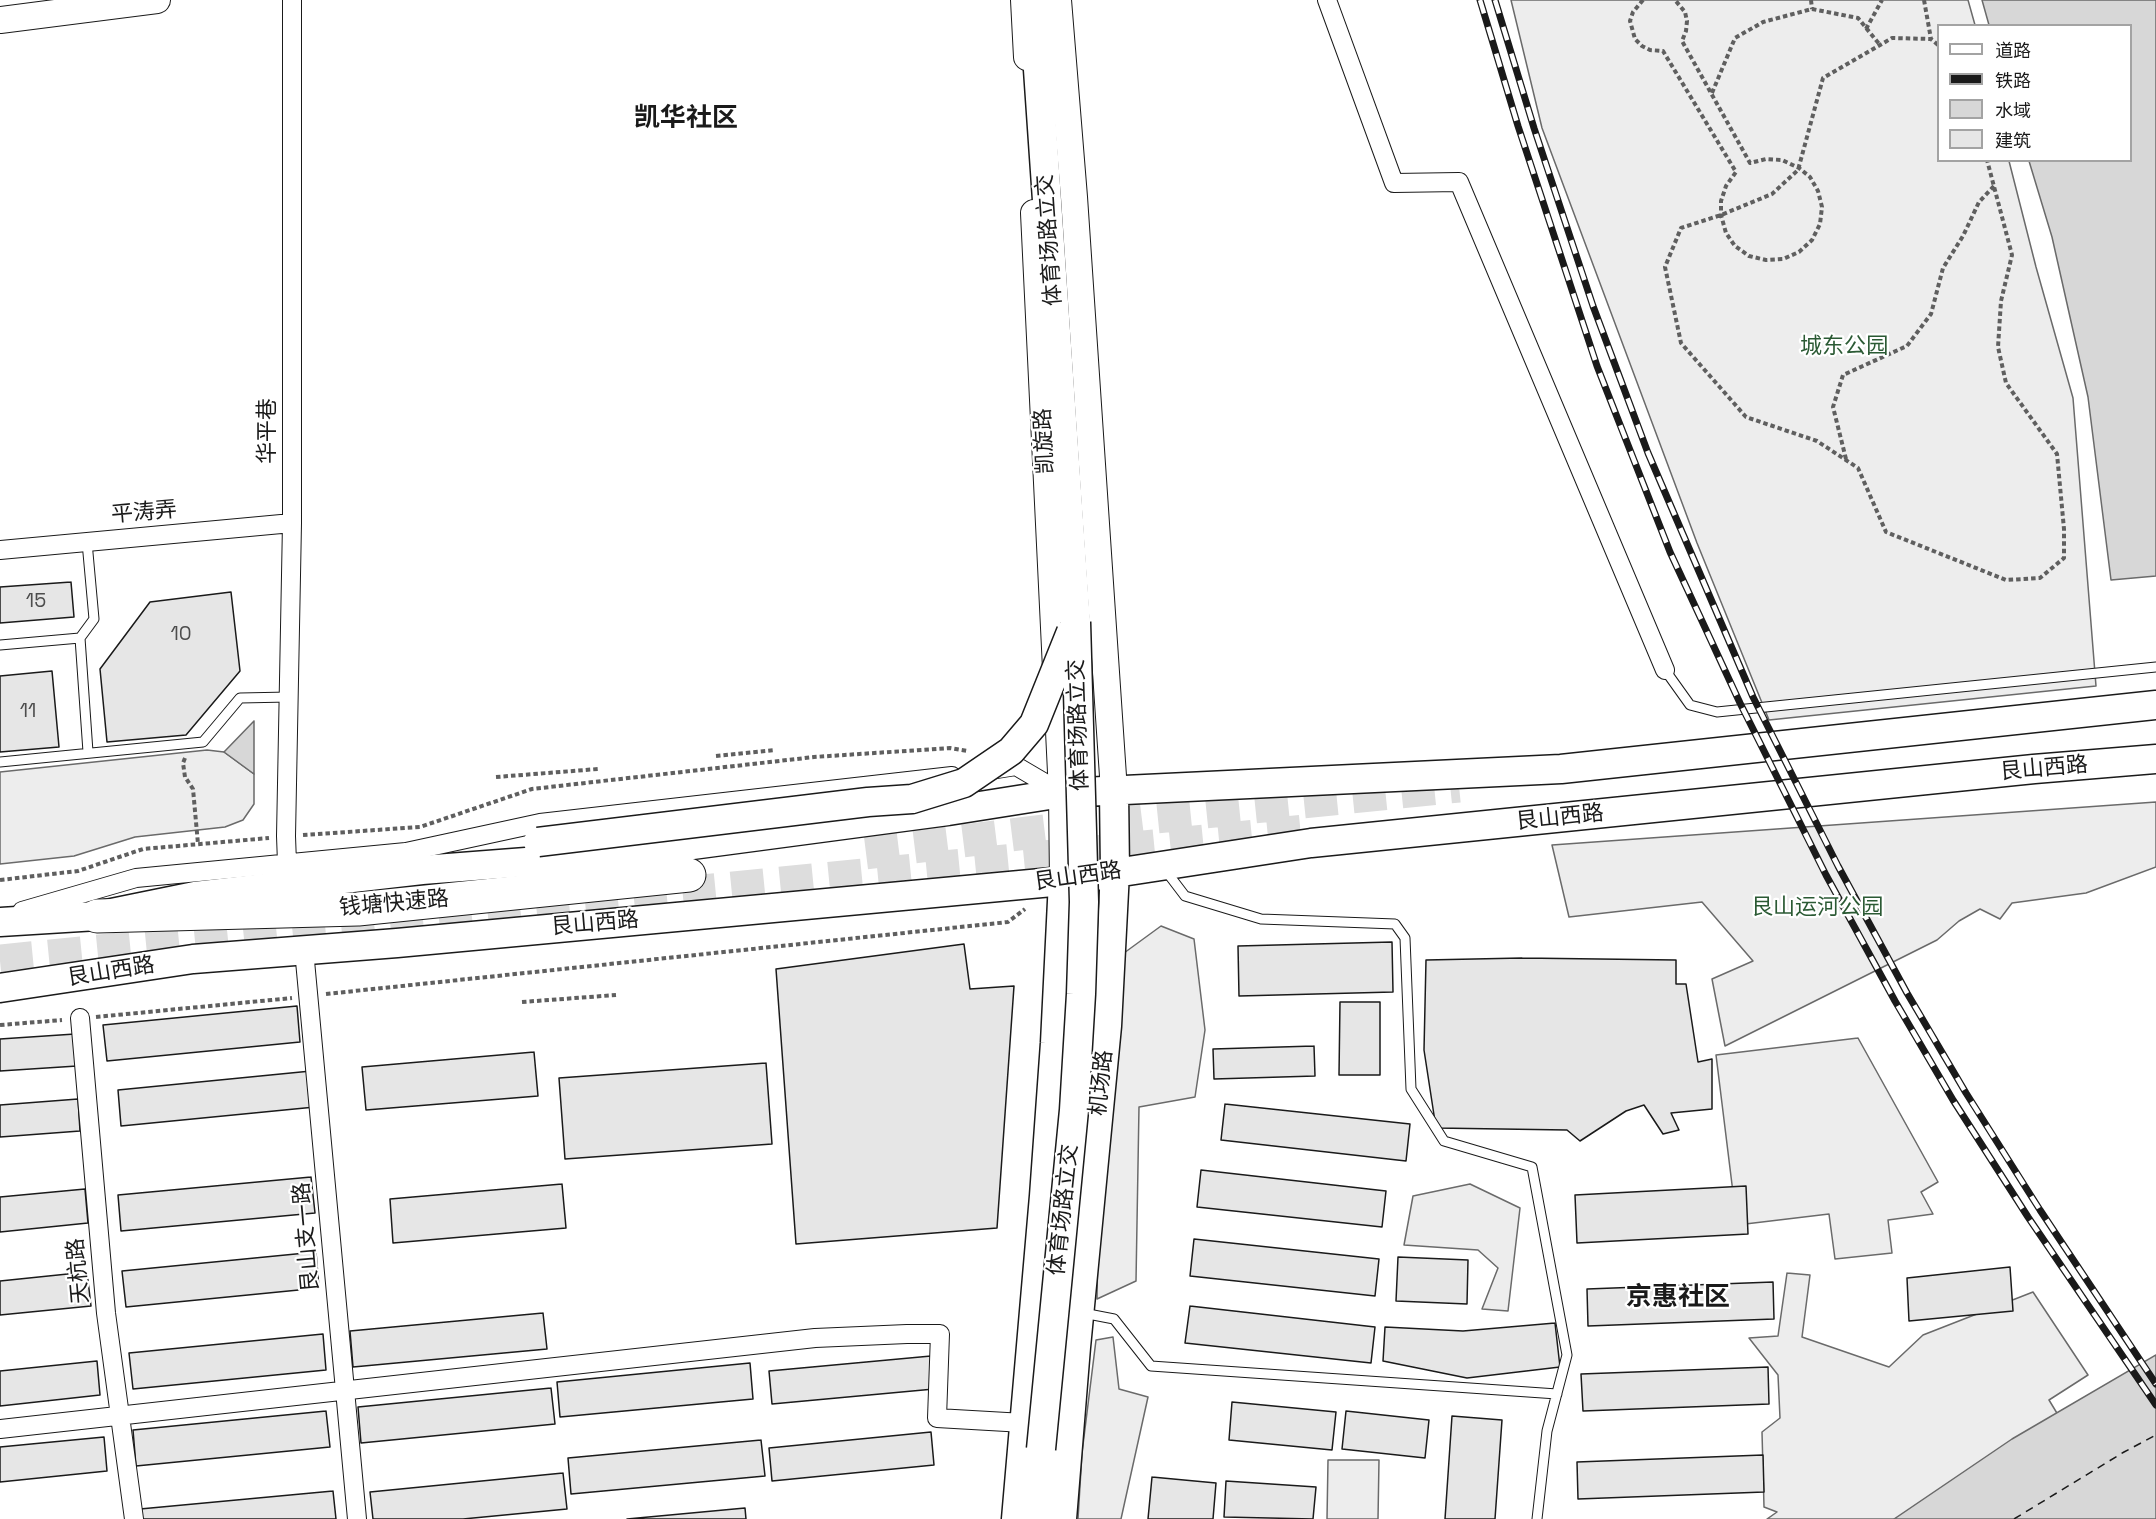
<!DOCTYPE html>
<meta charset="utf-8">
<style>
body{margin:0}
#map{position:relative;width:2156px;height:1519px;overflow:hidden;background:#fff;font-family:"Space Grotesk","Noto Sans SC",sans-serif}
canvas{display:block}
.legend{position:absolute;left:1937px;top:24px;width:195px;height:138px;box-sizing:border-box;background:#fff;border:2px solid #a3a3a3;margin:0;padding:8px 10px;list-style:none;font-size:18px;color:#1a1a1a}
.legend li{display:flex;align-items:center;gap:12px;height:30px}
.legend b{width:30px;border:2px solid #a3a3a3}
</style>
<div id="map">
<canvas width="2156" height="1519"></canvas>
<ul class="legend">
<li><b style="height:8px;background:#fff"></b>道路</li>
<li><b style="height:8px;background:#1a1a1a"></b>铁路</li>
<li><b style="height:16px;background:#d7d7d7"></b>水域</li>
<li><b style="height:16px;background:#e6e6e6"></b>建筑</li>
</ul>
</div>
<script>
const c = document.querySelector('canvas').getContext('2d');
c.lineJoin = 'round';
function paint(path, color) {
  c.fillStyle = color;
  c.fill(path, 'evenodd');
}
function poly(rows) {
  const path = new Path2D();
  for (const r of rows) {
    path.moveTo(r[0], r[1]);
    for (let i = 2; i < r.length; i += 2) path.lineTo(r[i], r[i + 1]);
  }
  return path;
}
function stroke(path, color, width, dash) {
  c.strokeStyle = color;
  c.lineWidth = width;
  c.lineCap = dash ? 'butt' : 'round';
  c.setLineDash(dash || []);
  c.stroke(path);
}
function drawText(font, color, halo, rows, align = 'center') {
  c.font = font + ' "Space Grotesk","Noto Sans SC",sans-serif';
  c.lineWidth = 4.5;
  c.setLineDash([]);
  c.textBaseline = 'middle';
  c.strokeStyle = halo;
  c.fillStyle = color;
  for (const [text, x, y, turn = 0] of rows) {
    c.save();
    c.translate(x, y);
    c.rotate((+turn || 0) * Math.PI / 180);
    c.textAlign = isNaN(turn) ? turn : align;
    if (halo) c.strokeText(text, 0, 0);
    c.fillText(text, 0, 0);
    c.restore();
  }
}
const built = poly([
 [1511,0,1968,0,1975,25,1938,26,1938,160,2009,161,2036,267,2073,398,2096,686,1769,720,1697,543,1542,128,1511,0],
 [207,750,224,752,254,774,254,804,243,820,225,827,135,837,74,856,0,864,0,772,207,750],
 [2156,802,2156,867,2086,893,2012,903,2000,919,1980,909,1959,921,1937,940,1725,1046,1712,979,1753,961,1702,902,1569,917,1552,845,2156,802],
 [1161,926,1194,939,1205,1030,1195,1097,1139,1107,1136,1281,1097,1299,1098,1239,1124,953,1161,926],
 [1858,1038,1938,1182,1921,1192,1933,1214,1888,1220,1892,1253,1835,1259,1829,1214,1737,1225,1716,1055,1858,1038],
 [1470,1184,1520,1208,1508,1311,1482,1309,1498,1268,1478,1250,1404,1245,1413,1196,1470,1184],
 [1787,1273,1810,1275,1802,1337,1889,1367,1923,1335,2033,1292,2088,1375,2049,1400,2121,1519,1767,1519,1777,1512,1764,1507,1762,1432,1780,1418,1778,1375,1749,1338,1778,1336,1787,1273],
 [1113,1337,1119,1389,1148,1397,1121,1519,1078,1519,1082,1453,1096,1340,1113,1337],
 [1328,1460,1379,1460,1378,1519,1327,1519,1328,1460]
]);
const water = poly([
 [1982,0,2156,0,2156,576,2111,580,2088,397,2052,237,2029,161,2130,160,2130,26,1989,25,1982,0],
 [254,721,254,774,224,752,254,721],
 [2156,1355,2156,1519,1894,1519,2012,1439,2156,1355]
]);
const ferry = poly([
 [2014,1519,2124,1452,2156,1435]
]);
const building = poly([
 [71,582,74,617,0,623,0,587,71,582],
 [231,592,240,671,186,735,107,742,100,669,150,602,231,592],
 [52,671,59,747,0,752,0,676,52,671],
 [1392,942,1393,992,1239,996,1238,946,1392,942],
 [964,944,970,989,1014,986,997,1228,796,1244,776,969,964,944],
 [1522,958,1676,960,1676,984,1686,984,1698,1062,1712,1059,1712,1109,1671,1113,1679,1130,1663,1134,1644,1105,1626,1111,1580,1141,1567,1130,1436,1128,1424,1050,1426,960,1522,958],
 [1340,1002,1380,1002,1380,1075,1339,1075,1340,1002],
 [297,1006,300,1042,107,1061,103,1025,297,1006],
 [75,1034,77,1066,0,1071,0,1039,75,1034],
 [1314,1046,1315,1076,1214,1079,1213,1049,1314,1046],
 [534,1052,538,1096,366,1110,362,1067,534,1052],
 [766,1063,772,1144,565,1159,559,1078,766,1063],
 [311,1071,315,1107,121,1126,118,1090,311,1071],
 [78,1099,80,1131,0,1137,0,1105,78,1099],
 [1225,1104,1410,1124,1406,1161,1221,1140,1225,1104],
 [1201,1170,1386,1191,1382,1227,1197,1207,1201,1170],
 [311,1177,315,1213,121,1231,118,1195,311,1177],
 [562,1184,566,1228,393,1243,390,1199,562,1184],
 [1746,1186,1748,1234,1577,1243,1575,1195,1746,1186],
 [85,1189,88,1223,0,1232,0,1197,85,1189],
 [1194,1239,1379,1259,1375,1296,1190,1276,1194,1239],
 [316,1252,319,1288,126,1307,122,1271,316,1252],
 [1398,1257,1468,1260,1467,1304,1396,1301,1398,1257],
 [2010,1267,2013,1311,1909,1321,1907,1278,2010,1267],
 [87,1272,91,1306,0,1315,0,1281,87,1272],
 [1773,1282,1774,1319,1588,1326,1587,1289,1773,1282],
 [1190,1306,1375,1327,1371,1363,1185,1343,1190,1306],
 [543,1313,547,1349,353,1367,350,1331,543,1313],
 [1555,1323,1560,1367,1467,1378,1383,1361,1385,1327,1463,1331,1555,1323],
 [323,1334,326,1370,133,1389,129,1353,323,1334],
 [931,1356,934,1389,772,1404,769,1371,931,1356],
 [97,1361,100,1395,0,1406,0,1371,97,1361],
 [750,1363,753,1399,560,1417,557,1382,750,1363],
 [1768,1367,1769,1404,1583,1411,1581,1374,1768,1367],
 [551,1388,555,1424,361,1443,358,1407,551,1388],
 [1232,1402,1336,1412,1332,1450,1229,1440,1232,1402],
 [326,1411,330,1447,136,1466,133,1430,326,1411],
 [1346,1411,1429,1420,1425,1458,1342,1449,1346,1411],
 [1452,1416,1502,1420,1495,1519,1445,1519,1452,1416],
 [931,1432,934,1465,772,1481,769,1448,931,1432],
 [104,1437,107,1471,0,1482,0,1447,104,1437],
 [761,1440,765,1476,571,1494,568,1458,761,1440],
 [1763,1455,1764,1492,1578,1499,1577,1462,1763,1455],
 [563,1473,567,1509,463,1519,373,1519,370,1492,563,1473],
 [1152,1477,1216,1483,1213,1519,1148,1519,1152,1477],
 [1226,1481,1316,1487,1313,1519,1224,1517,1226,1481],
 [333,1491,336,1519,141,1519,140,1509,333,1491],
 [745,1508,746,1519,627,1519,745,1508]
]);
const highwayTunnel = poly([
 [866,853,1156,817,1459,786],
 [0,961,1315,830]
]);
const path = poly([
 [1643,0,1633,12,1630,21,1635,39,1642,46,1650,50,1663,51,1736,172,1726,186,1721,201,1721,215,1726,233,1735,246,1749,256,1766,260,1783,259,1799,252,1812,240,1820,224,1822,207,1818,191,1810,177,1799,168,1782,160,1766,159,1750,163,1682,41,1686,31,1687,21,1685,12,1675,0],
 [1811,0,1812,9],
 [1924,0,1931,39],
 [1866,29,1882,0],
 [1938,45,1931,39,1892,38,1823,78,1798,170,1772,194,1721,215,1681,228,1665,267,1681,343,1746,417,1817,441,1858,468,1886,532,2006,580,2040,578,2064,558,2064,529,2057,454,2006,383,1998,347,2001,301,2012,255,1987,160],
 [1712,93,1735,38,1763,22,1812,9,1858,18,1880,45],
 [1846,459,1833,407,1843,375,1907,346,1931,314,1943,268,1963,236,1979,202,1994,186],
 [716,756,775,750],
 [185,758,183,763,185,777,193,789,198,844],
 [496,777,598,769],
 [303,835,420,827,532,789,814,757,950,748,968,751],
 [0,880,78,871,143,849,269,838],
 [326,994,1008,922,1025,909],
 [522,1002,616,995],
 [96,1017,292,998],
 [0,1025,62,1020]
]);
const lane = poly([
 [87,542,94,619,80,638,88,752],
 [0,645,80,638],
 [1665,670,1690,705,1717,712,2156,667],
 [0,762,203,742,240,698,289,697],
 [1166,871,1185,896,1261,919,1395,924,1405,938,1411,1089,1444,1141,1532,1167,1567,1355,1547,1431,1537,1519],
 [1083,1313,1114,1319,1151,1366,1557,1394]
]);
const street = poly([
 [1327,0,1394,183,1459,182,1665,670],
 [0,550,292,523],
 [991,770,1016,766,1062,793],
 [287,863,286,836,292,523,292,0],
 [22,911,136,878,406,852,540,823,952,776],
 [304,950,357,1519],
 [80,1018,106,1313,134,1519],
 [0,1429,815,1338,907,1334,940,1334,937,1418,1024,1423]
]);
const secondary = poly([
 [1024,0,1027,57],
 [1058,0,1074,197,1114,791],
 [0,20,157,0],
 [1034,213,1062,793,1063,881]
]);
const primary = poly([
 [1041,0,1037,55,1076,622],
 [0,922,97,916,195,896,422,870,617,855,948,811,1062,793,1561,769,2156,705],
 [0,988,193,959,397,943,1063,881,1311,843,2034,769,2156,759],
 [1016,1519,1044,1196,1055,1043,1063,881],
 [1039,1519,1041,1449],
 [1062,1519,1076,1347,1107,1026,1115,872,1114,791]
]);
const highway = poly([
 [97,916,358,909,689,875]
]);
const rail = poly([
 [1480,0,1518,126,1597,366,1670,552,1740,703,1826,875,1895,1001,1953,1100,2028,1217,2156,1405],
 [1495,0,1534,128,1593,306,1648,453,1753,697,1838,866,1907,993,1966,1093,2040,1210,2156,1384]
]);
const primaryBridge = poly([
 [538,842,868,802,912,799,964,783,1011,751,1034,724,1071,632],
 [1041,1449,1074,1110,1081,994,1084,902,1076,622]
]);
const numberNames = [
 ["15",36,602],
 ["10",181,635],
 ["11",28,712]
];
const streetNames = [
 ["体育场路立交",1050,240,-94],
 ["华平巷",268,431,-90],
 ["凯旋路",1045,441,-93],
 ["平涛弄",144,513,-5],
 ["体育场路立交",1079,725,-92],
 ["艮山西路",2044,769,-5],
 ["艮山西路",1560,818,-6],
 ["艮山西路",1078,877,-8],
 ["钱塘快速路",394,904,-5],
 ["艮山西路",595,924,-5],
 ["艮山西路",111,972,-9],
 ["机场路",1102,1083,-84],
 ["体育场路立交",1064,1210,-84],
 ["艮山支一路",307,1237,-95],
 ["天杭路",79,1271,-95]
];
const parkNames = [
 ["城东公园",1844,347],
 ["艮山运河公园",1817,908]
];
const quarterNames = [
 ["凯华社区",686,119],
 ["京惠社区",1678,1298]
];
paint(built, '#ededed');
stroke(built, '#6a6a6a', 1.5);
paint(water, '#d7d7d7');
stroke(water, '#6a6a6a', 1.5);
stroke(ferry, '#1a1a1a', 1.5, [8, 6]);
paint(building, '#e6e6e6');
stroke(building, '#1a1a1a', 1.5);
stroke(highwayTunnel, '#ddd', 33, [33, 16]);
stroke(lane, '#1a1a1a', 11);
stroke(street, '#1a1a1a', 20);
stroke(secondary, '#1a1a1a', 28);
stroke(primary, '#1a1a1a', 31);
stroke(highway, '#1a1a1a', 35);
stroke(path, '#5f5f5f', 4, [4.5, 3]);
stroke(lane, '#fff', 9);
stroke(street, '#fff', 18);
stroke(secondary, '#fff', 26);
stroke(primary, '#fff', 28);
stroke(highway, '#fff', 33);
stroke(rail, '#1a1a1a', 7);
stroke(rail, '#fff', 4.5, [14]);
stroke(primaryBridge, '#1a1a1a', 31, []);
stroke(primaryBridge, '#fff', 28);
drawText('20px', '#4d4d4d', null, numberNames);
drawText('22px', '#1a1a1a', '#fff', streetNames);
drawText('22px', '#2b5a34', '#fff', parkNames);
drawText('bold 26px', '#1a1a1a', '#fff', quarterNames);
</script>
